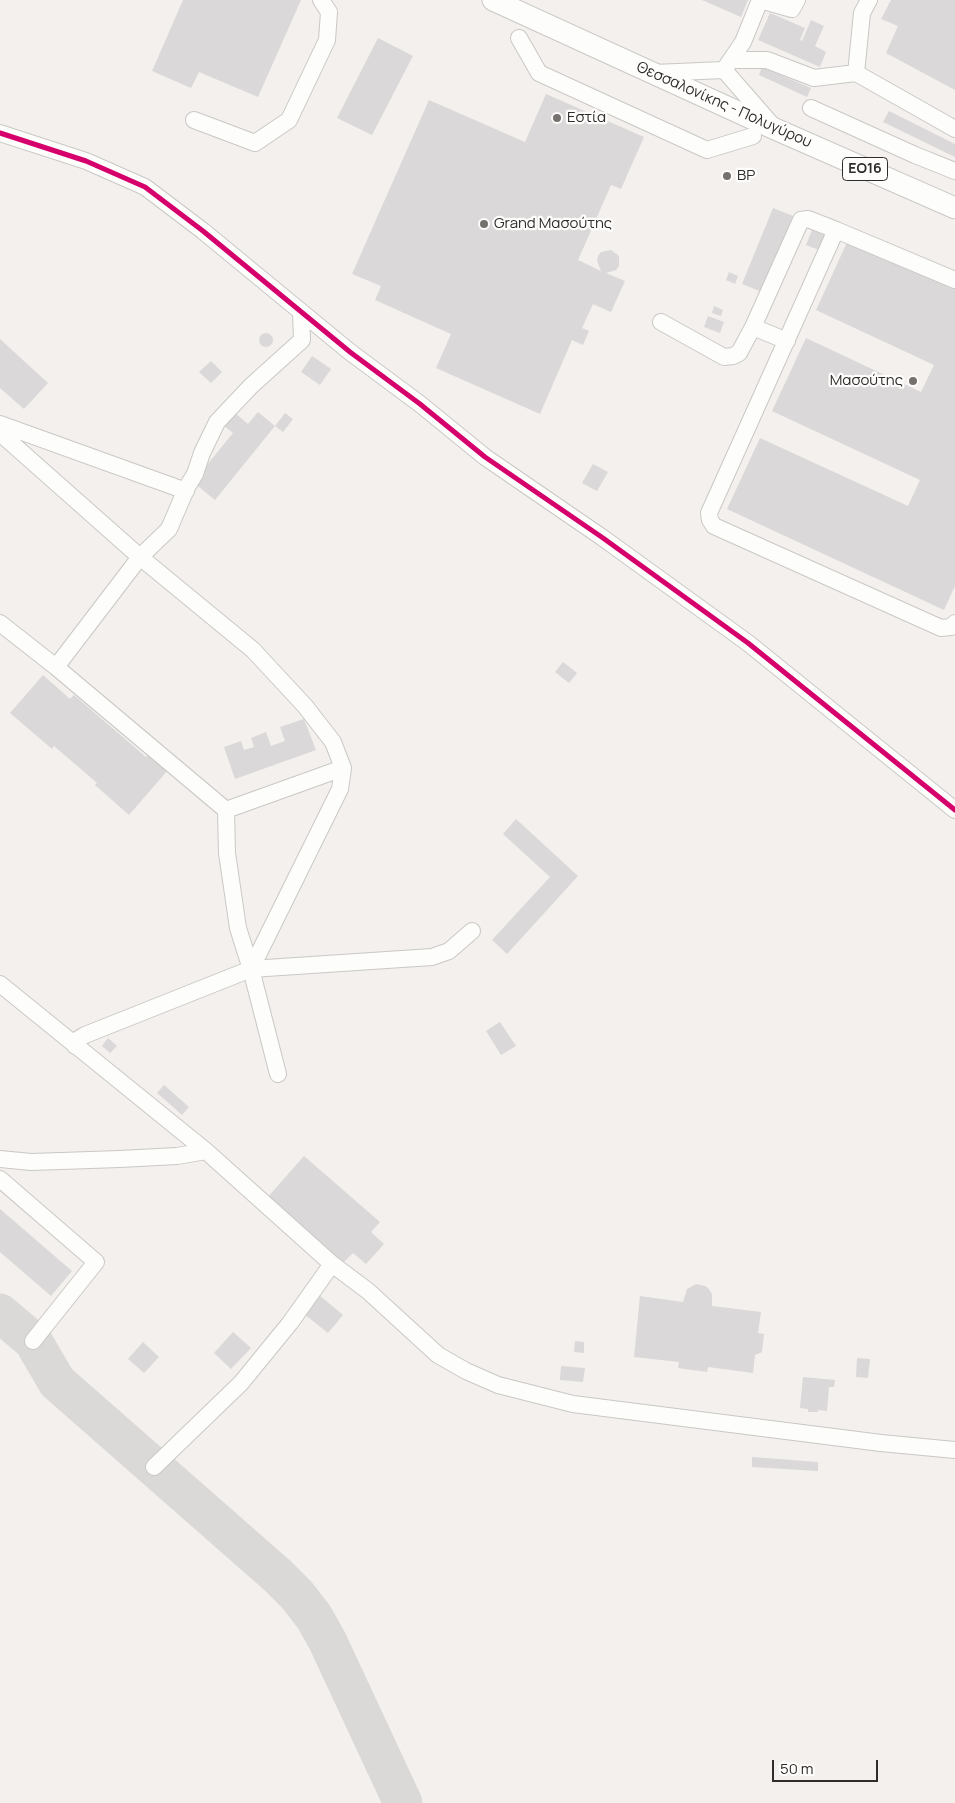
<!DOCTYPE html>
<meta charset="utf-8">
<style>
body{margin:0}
#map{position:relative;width:955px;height:1803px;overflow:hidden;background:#f3f0ed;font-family:Manrope,sans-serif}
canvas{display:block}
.scale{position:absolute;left:772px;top:1760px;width:106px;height:22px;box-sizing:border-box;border:2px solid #2f2d2b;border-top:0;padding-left:6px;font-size:15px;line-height:18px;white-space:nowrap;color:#2f2d2b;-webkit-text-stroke:4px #fffdfc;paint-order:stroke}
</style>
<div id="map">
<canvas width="955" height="1803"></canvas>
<div class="scale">50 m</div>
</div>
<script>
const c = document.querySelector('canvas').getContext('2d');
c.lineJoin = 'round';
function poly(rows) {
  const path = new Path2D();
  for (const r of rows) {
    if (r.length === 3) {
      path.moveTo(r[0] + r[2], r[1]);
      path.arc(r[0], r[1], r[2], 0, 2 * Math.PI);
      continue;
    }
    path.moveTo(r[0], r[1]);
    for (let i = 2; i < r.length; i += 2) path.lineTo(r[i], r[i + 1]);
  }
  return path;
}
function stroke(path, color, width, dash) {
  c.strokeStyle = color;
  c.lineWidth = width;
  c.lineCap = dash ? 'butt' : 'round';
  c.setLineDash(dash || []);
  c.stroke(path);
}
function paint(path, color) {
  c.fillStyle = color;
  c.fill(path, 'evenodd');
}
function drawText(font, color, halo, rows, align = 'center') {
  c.font = font + ' Manrope,sans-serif';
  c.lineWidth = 4.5;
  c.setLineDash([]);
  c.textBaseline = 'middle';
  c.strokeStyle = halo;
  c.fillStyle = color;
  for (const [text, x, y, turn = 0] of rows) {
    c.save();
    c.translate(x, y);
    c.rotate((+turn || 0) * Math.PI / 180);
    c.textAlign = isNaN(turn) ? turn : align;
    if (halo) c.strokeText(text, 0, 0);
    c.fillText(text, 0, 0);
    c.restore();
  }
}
const taxiway = poly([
 [0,1313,33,1341,57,1382,278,1576,297,1595,314,1617,327,1640,403,1803]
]);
const building = poly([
 [183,0,301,0,258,97,199,72,191,88,152,71],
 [702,0,748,0,741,17],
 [891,0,955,0,955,90,886,53,898,26,881,19],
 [770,13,805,28,800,40,802,41,811,20,824,26,815,46,826,52,820,67,758,40],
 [378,38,413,56,372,135,337,118],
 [762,67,811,88,807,97,759,75],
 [546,94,644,137,621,189,611,185,578,260,601,271,597,261,598,256,601,252,611,250,619,256,619,266,616,270,606,273,625,281,611,312,593,304,582,328,589,331,583,345,572,340,540,414,436,368,451,334,375,300,381,286,352,274,429,100,525,142],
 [889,111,955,144,955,157,883,122],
 [773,208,793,216,762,292,742,284],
 [812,230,825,235,819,250,806,245],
 [849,238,955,287,955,586,944,610,727,509,760,438,908,506,920,480,772,411,806,338,921,392,934,365,816,310],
 [729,272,738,276,735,284,726,280],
 [714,306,723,310,721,316,712,313],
 [708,316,724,322,720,333,704,327],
 [266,340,7],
 [0,339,48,383,24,409,0,388],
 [312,356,331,369,320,385,301,372],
 [211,361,222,372,211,383,199,372],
 [234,412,248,424,258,412,275,426,215,500,193,482,233,433,223,425],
 [285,413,293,419,283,432,275,426],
 [593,464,608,472,597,491,582,483],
 [563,662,577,673,569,683,555,672],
 [43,675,70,699,74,695,146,757,149,754,168,770,129,815,95,785,97,783,54,746,52,749,10,713],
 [304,719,316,750,235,779,224,747,241,741,244,750,254,747,251,738,266,732,271,746,285,741,280,727],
 [516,819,578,876,507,954,492,940,550,877,503,834],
 [500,1022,516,1046,501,1055,486,1031],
 [108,1038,117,1046,110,1053,102,1046],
 [164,1085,189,1107,182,1115,157,1093],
 [304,1156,380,1222,371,1232,384,1244,366,1264,353,1253,342,1264,267,1198],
 [0,1209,72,1271,51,1296,0,1252],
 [696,1284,705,1286,708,1288,712,1294,712,1306,761,1312,758,1333,764,1334,762,1352,755,1355,753,1373,708,1367,707,1372,678,1368,679,1362,634,1357,640,1296,683,1302,687,1289],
 [319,1295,343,1315,328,1333,304,1314],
 [233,1332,251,1348,231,1369,214,1353],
 [575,1341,584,1342,584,1353,574,1352],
 [143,1342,159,1357,144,1373,128,1359],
 [857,1358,870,1359,868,1378,856,1377],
 [561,1366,585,1368,583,1382,560,1380],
 [803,1377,835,1380,834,1387,829,1387,827,1411,818,1410,818,1412,808,1412,808,1409,800,1408],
 [752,1457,818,1462,818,1471,752,1467]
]);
const minor = poly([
 [869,0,862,13,856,73,955,129],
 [519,38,539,73,707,150,753,136],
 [731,60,767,60,814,78,856,73],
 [724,70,743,42,760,0,792,9,797,0],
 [724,70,772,125],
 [654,73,724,70],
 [811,108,915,155,955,171],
 [194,120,255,143,289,120,327,40,329,12,321,0],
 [0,133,86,161,145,187,203,231,350,352,420,404,485,457,603,538,748,643,955,810],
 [955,280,836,230,709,513,710,520,714,526,941,628,951,627,955,623],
 [661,322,724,357,733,356,739,353,753,327,801,220,808,219,836,230],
 [753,327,787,341],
 [0,424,186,491],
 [0,433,140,557,253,650,305,706,333,742,343,768,340,789,251,969],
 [0,623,56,667,226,810,227,853,238,928,251,969,278,1074],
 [56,667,140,557,169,529,187,487,195,474,202,453,217,422,251,386,302,340,301,313],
 [226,810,343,768],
 [0,984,206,1151,332,1264,368,1291,438,1355,466,1371,498,1385,573,1404,881,1443,955,1450],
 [75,1046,77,1040,85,1035,251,969,432,957,449,951,472,931],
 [0,1159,31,1162,120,1159,177,1156,206,1151],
 [0,1179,96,1262,33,1341],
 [154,1467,241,1383,290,1323,332,1264]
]);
const major = poly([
 [493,0,775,129,955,208]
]);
const cycleway = poly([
 [0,133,86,161,145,187,203,231,350,352,420,404,485,457,603,538,748,643,955,810]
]);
const markers = [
 [557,118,5,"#74716f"],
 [727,176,5,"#74716f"],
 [484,224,5,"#74716f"],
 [913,381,5,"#74716f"]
];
const shields = [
 [865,169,45]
];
const shieldNames = [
 ["ΕΟ16",865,169]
];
const streetNames = [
 ["Θεσσαλονίκης - Πολυγύρου",724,105,24]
];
const poiNames = [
 ["Εστία",567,118],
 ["BP",737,176],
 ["Grand Μασούτης",494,224],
 ["Μασούτης",903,381,"right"]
];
stroke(taxiway, '#dbd9d8', 39);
paint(building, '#dad8d8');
stroke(minor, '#cac8c5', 18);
stroke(major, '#cac8c5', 23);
stroke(minor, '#fdfdfc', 16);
stroke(major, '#fdfdfc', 21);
stroke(cycleway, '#d6006c', 5);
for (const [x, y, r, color] of markers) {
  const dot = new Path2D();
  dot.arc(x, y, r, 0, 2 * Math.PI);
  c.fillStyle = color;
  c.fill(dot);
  stroke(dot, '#fffdfc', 2);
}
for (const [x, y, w] of shields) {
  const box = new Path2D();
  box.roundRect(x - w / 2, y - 11.5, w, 23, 4);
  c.fillStyle = '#fffdfc';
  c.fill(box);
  stroke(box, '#2f2d2b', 1);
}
drawText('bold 14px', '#2f2d2b', null, shieldNames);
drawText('15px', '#2f2d2b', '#fffdfc', streetNames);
drawText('15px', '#2f2d2b', '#fffdfc', poiNames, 'left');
</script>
